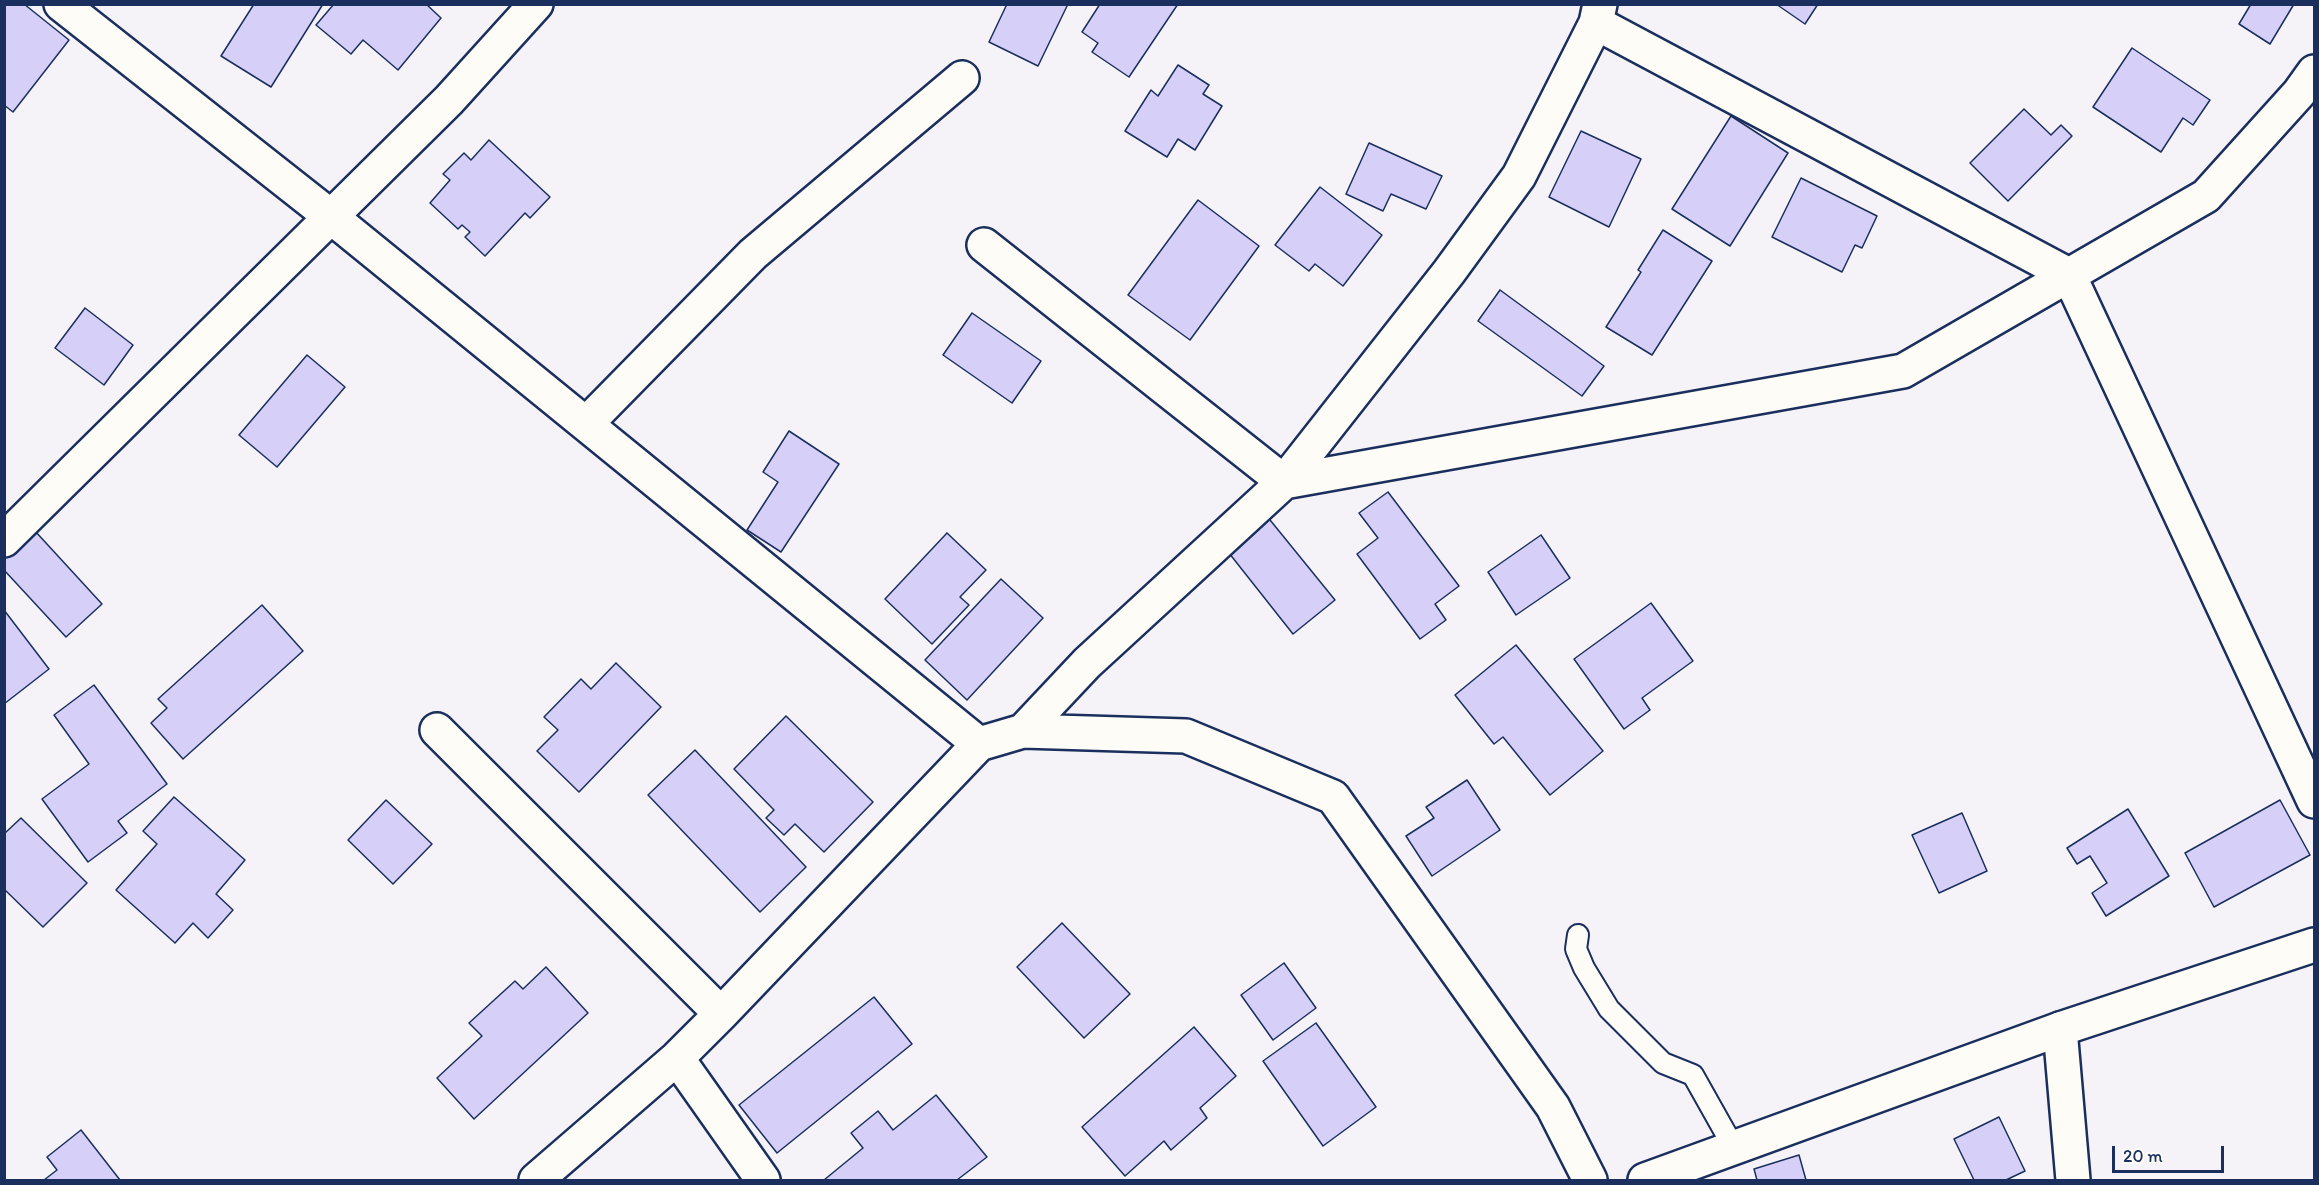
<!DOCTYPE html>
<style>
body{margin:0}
#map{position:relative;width:2319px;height:1185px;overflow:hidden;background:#f5f3f7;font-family:Itim,sans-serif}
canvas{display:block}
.frame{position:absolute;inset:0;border:6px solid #1b2f5e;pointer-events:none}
.scale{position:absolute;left:2112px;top:1146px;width:112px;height:27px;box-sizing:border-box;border:3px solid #1b2f5e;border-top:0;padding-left:8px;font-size:18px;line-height:21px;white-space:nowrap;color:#1b2f5e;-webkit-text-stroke:4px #fdfcf7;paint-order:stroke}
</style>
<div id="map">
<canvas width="2319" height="1185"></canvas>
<div class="frame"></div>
<div class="scale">20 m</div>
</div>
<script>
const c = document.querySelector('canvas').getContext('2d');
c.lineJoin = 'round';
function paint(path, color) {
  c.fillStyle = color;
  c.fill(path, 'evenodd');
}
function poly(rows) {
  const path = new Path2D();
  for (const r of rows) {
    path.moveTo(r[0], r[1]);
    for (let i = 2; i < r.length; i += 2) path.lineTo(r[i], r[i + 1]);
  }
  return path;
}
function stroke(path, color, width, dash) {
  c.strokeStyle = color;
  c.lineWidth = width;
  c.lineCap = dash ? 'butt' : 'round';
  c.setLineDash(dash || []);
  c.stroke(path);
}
const building = poly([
 [4,4,24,4,69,40,13,112,4,105,4,4],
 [254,4,323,4,271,87,221,56,254,4],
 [334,4,426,4,441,18,398,70,363,40,351,54,316,25,334,4],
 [1007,4,1068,4,1038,66,989,42,1007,4],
 [1100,4,1178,4,1129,77,1092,52,1098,43,1082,32,1100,4],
 [1776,4,1818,4,1805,24,1776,4],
 [2251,4,2294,4,2270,44,2239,24,2251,4],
 [2132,48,2210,100,2193,125,2183,118,2161,152,2093,107,2132,48],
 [1178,65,1209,85,1203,94,1222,106,1195,150,1178,139,1167,157,1125,131,1151,90,1158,96,1178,65],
 [2024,109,2051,135,2061,125,2072,136,2008,201,1970,163,2024,109],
 [1731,116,1788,153,1730,246,1672,209,1731,116],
 [1581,131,1641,159,1609,227,1549,197,1581,131],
 [489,140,550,197,530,218,525,213,485,256,465,237,470,232,462,225,458,229,430,203,450,180,443,174,464,153,471,160,489,140],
 [1369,143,1442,176,1426,209,1391,194,1383,211,1346,194,1369,143],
 [1801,178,1877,216,1862,248,1855,245,1842,272,1772,237,1801,178],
 [1320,187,1382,235,1343,286,1315,264,1309,271,1275,245,1320,187],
 [1198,200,1259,246,1190,340,1128,295,1198,200],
 [1663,230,1712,261,1652,355,1606,327,1641,272,1638,270,1663,230],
 [1500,290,1604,366,1582,396,1478,321,1500,290],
 [85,308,133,345,104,385,55,348,85,308],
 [972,313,1041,361,1012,403,943,355,972,313],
 [307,355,345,387,277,467,239,435,307,355],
 [789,431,839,464,781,552,747,530,778,482,763,472,789,431],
 [1388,492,1459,586,1435,604,1446,620,1420,639,1357,554,1378,538,1359,513,1388,492],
 [1266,515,1335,600,1293,634,1225,548,1266,515],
 [35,531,102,604,66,637,4,570,4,559,35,531],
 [947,533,986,570,960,597,969,605,932,644,885,599,947,533],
 [1541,535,1570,578,1516,615,1488,572,1541,535],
 [1001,579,1043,618,967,700,925,660,1001,579],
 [1651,603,1693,661,1642,698,1650,710,1624,729,1574,659,1651,603],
 [262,605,303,651,183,759,151,723,167,708,158,699,262,605],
 [4,610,49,669,4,704,4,610],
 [1516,645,1603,751,1550,795,1503,737,1494,744,1455,695,1516,645],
 [616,663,661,707,579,792,537,751,558,730,544,717,581,679,591,689,616,663],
 [94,685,167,784,118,821,127,833,88,862,42,799,89,764,54,715,94,685],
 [786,716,873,802,824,852,795,824,784,835,766,818,774,810,734,769,786,716],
 [695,750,806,867,760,912,648,795,695,750],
 [1467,780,1500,830,1432,876,1406,836,1434,818,1426,807,1467,780],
 [174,797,245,860,216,894,233,910,208,938,193,923,175,943,116,890,157,844,143,831,174,797],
 [386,800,432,844,393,884,348,840,386,800],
 [2280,800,2310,855,2214,907,2185,853,2280,800],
 [2128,809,2169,876,2106,916,2092,893,2107,883,2090,856,2077,864,2067,848,2128,809],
 [1962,813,1987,871,1939,893,1912,835,1962,813],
 [21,818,87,883,43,927,4,889,4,834,21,818],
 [1062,923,1130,994,1084,1038,1017,967,1062,923],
 [1284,963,1316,1008,1273,1040,1241,995,1284,963],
 [546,967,588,1013,474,1119,437,1078,482,1036,469,1023,515,981,523,989,546,967],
 [874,997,912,1044,777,1153,739,1105,874,997],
 [1316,1023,1376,1107,1323,1146,1263,1061,1316,1023],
 [1194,1027,1236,1076,1200,1108,1207,1118,1171,1150,1164,1141,1125,1176,1082,1127,1194,1027],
 [936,1095,987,1157,957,1180,824,1180,863,1148,851,1133,878,1111,893,1130,936,1095],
 [1999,1117,2025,1171,2006,1180,1974,1180,1954,1139,1999,1117],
 [81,1130,120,1180,44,1180,57,1170,47,1157,81,1130],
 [1799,1155,1806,1180,1757,1180,1754,1169,1799,1155]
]);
const service = poly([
 [1578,935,1576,949,1584,968,1609,1009,1663,1063,1693,1075,1734,1148]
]);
const minor = poly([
 [61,4,330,216,979,744],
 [1596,23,2069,275,2314,801],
 [984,245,1284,482,1903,371,2206,196,2299,93,2314,72],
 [586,424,753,254,962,78],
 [4,540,449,100,536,4],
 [437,730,721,1014],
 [1023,731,1186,736,1333,797,1553,1107,1590,1180],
 [2060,1029,2073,1180],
 [677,1058,763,1180],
 [536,1180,677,1058,721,1014,979,744,1023,731,1087,663,1284,482,1449,272,1519,176,1596,23,1600,4]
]);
const secondary = poly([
 [1645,1180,2060,1029,2314,945]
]);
paint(building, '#d6d0f9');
stroke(building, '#1b2f5e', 1.5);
stroke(service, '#1b2f5e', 24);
stroke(minor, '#1b2f5e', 38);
stroke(secondary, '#1b2f5e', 38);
stroke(service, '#fdfcf7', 20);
stroke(minor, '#fdfcf7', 33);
stroke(secondary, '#fdfcf7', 33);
</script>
